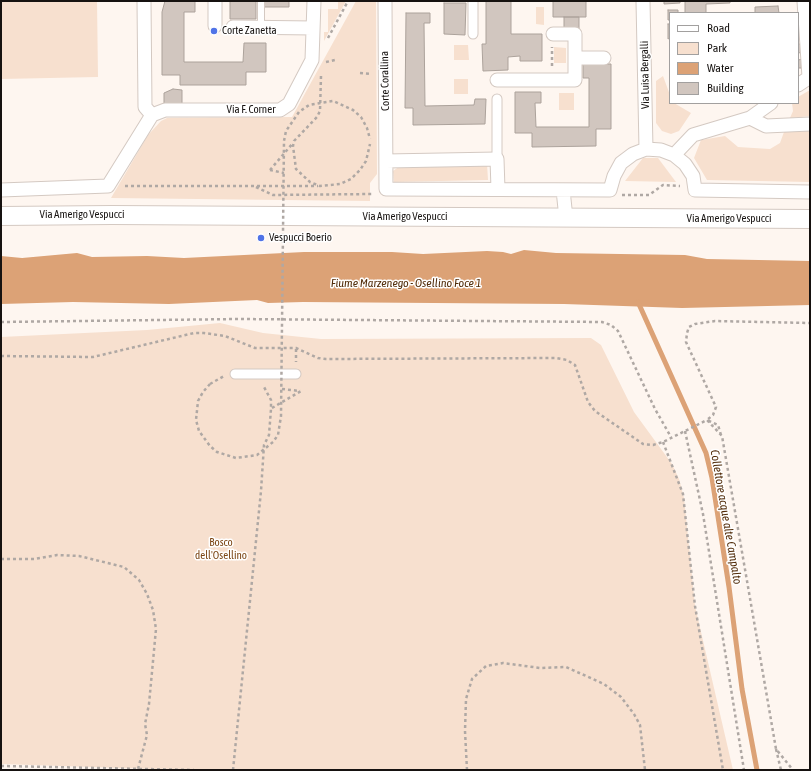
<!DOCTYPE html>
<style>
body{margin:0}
#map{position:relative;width:811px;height:771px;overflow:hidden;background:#fef6f0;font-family:"Asap Condensed",sans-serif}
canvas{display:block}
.frame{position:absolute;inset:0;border:2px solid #161210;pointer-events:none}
.legend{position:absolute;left:669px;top:12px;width:130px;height:92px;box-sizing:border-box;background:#fff;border:1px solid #a2a09f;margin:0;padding:5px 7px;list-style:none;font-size:12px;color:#161210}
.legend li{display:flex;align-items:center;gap:8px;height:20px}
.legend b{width:20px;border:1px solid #a2a09f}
</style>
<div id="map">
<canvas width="811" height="771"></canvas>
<div class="frame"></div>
<ul class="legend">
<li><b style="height:5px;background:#fff"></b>Road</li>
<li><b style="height:11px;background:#f7e0cf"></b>Park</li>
<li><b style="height:11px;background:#dca276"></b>Water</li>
<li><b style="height:11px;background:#d1c6bf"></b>Building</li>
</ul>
</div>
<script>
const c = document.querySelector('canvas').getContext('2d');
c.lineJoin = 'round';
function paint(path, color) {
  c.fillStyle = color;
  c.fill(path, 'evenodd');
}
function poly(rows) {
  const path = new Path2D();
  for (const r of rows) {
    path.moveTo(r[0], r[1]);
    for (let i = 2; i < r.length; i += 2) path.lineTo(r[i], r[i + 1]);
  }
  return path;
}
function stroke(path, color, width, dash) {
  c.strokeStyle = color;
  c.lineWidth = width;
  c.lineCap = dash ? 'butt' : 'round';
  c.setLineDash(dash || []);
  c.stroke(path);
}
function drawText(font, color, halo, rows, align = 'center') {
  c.font = font + ' "Asap Condensed",sans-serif';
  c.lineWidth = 3;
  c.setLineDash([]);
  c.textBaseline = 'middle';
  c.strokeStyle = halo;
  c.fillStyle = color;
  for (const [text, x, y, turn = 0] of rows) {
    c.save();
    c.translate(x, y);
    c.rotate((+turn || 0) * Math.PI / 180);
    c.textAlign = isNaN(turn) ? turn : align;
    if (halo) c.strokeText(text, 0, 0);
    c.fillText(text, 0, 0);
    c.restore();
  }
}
const green = poly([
 [1,1,97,1,98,77,1,79],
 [338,1,346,1,324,41,324,32,328,32,328,9,338,9],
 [356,1,376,1,377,174,370,183,370,201,111,198,148,135,161,121,167,118,292,117],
 [536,7,544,7,544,25,536,24],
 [454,45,468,45,469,60,454,60],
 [554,47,566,48,566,63,554,63],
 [663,76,670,95,670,103,674,103,691,113,679,131,671,134,662,131,656,123,656,81],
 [454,79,468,79,468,94,454,94],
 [810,90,810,116,790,118,793,111,792,103,798,103,798,97],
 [559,93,574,93,574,110,559,110],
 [810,131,810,182,707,180,694,158,701,140,725,136,738,147,770,149,780,143,784,132],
 [643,158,658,158,676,182,625,181],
 [487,164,488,180,394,182,393,171,400,166],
 [220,323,263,333,321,339,591,338,601,345,634,412,672,464,679,479,684,498,695,606,733,770,181,770,1,764,1,337,147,330]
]);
const water = poly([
 [524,250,556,253,685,255,707,259,810,261,810,305,682,308,564,304,303,302,268,303,257,300,169,304,73,302,1,304,1,256,22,258,77,253,92,257,147,256,184,258,304,252,392,252,423,254,487,251,503,252,511,254]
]);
const stream = poly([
 [638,302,706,453,712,478,729,587,742,689,757,770]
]);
const building = poly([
 [165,1,195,1,195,12,184,12,184,62,243,62,244,43,266,43,266,72,246,72,246,85,180,85,180,75,162,75,162,12,165,1],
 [230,1,256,1,256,19,230,19,230,1],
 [264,1,289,1,289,7,264,7,264,1],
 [486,1,511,1,511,34,542,34,542,61,520,61,520,56,508,57,508,70,483,71,482,44,486,44,486,1],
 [553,1,586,1,586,17,553,17,553,1],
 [664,1,680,1,680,3,664,4,664,1],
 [685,1,730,1,730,3,706,4,706,13,685,13,685,1],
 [444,3,466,3,465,35,444,34,444,3],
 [778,6,779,13,755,13,755,7,778,6],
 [668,10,678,10,678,13,670,13,670,20,668,20,668,10],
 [406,13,430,13,430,23,424,23,425,106,474,105,475,99,486,99,485,124,413,125,413,108,405,108,406,13],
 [564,17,579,17,579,32,564,32,564,17],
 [668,24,670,24,670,38,668,39,668,24],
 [802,28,803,38,798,38,798,29,802,28],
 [798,44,802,44,804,52,798,53,798,44],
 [803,59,804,68,798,68,798,60,803,59],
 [583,64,611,64,611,129,596,129,596,146,532,147,532,133,515,133,515,92,541,92,541,103,535,103,536,127,589,127,589,78,583,78,583,64],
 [173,89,182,90,182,105,164,105,164,93,173,89]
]);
const path = poly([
 [328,38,348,1],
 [326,62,335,60],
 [552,66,552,47],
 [360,73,371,74],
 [321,76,320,111,317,117,294,141,293,146,296,169,310,182,320,186,340,184,351,179,360,170,366,161,370,144],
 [270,170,293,143],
 [270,170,284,173],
 [125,186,318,186],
 [256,187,273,195,372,194],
 [622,195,649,195,663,185,680,186],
 [283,241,297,241,297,237],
 [1,322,238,319,602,322,611,325,618,331,655,409,671,437],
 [296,349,296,362],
 [1,356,93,357,194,333,204,333,225,336,255,348,296,348,318,358,326,359,556,358,567,360,575,365,588,402,595,411,643,444,653,445,663,442,707,420,722,436,776,749,793,770],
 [210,384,224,376],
 [282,389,300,391],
 [272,408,301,391],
 [685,431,703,514,744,770],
 [721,435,718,425,707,420,713,415,716,407,686,342,687,333,689,327,695,324,715,321,810,323],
 [663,442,683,494,695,606,723,770],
 [1,559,34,559,57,555,79,556,124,567,139,580,147,594,153,610,156,629,149,704,145,724,147,735,138,769],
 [776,749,781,770],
 [1,766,194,770],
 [233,770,261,491,264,445,269,435,271,409,271,400,264,387],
 [467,770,465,731,466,699,472,679,486,666,503,663,540,668,566,667,604,684,621,697,634,714,640,725,645,770]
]);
const service = poly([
 [261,2,261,27]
]);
const pedestrian = poly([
 [473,1,473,34],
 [497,99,497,159],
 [235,374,296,374]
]);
const minor = poly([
 [144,1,145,107,152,115],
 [215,1,215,26],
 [385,1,386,189,610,190,614,176,621,163,633,154,646,149,661,150,674,155,685,164,693,176,695,190,810,192],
 [643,1,646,149],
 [804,1,809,77],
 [233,27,313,28],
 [575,58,604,58],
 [497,80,575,80,575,34,553,34],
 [798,85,810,77],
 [750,118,766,126,810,124],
 [674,155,693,135,750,118,771,103],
 [386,161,497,159,498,189],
 [1,190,108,186,152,115,165,110,280,110,289,104,312,60,314,1],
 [563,190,566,218]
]);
const secondary = poly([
 [1,216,112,215,810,219]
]);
const pathBridge = poly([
 [210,384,203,392,198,401,196,420,199,431,210,446,217,452,236,458,257,455,273,442,278,435,281,416,284,141,286,131,299,112,309,105,333,101,353,110,361,117,367,128,370,139]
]);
const markers = [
 [214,31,4,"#5073e7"],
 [261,238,4,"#5073e7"]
];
const poiNames = [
 ["Corte Zanetta",222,31],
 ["Vespucci Boerio",269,238]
];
const streetNames = [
 ["Via Luisa Bergalli",645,75,-91],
 ["Corte Corallina",385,81,-91],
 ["Via F. Corner",251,110],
 ["Via Amerigo Vespucci",82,215],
 ["Via Amerigo Vespucci",405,217],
 ["Via Amerigo Vespucci",729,219]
];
const parkNames = [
 ["Bosco",221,543],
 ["dell'Osellino",221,556]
];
const waterNames = [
 ["Fiume Marzenego - Osellino Foce 1",406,283],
 ["Collettore acque alte Campalto",726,517,80]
];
paint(green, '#f7e0cf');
paint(water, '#dca276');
stroke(stream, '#dca276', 5);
paint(building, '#d1c6bf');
stroke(building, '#aca29b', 1);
stroke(service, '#d4c9c2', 8);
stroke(pedestrian, '#d4c9c2', 11);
stroke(minor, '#d4c9c2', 15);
stroke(secondary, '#d4c9c2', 20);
stroke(path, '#afa8a4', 2.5, [3, 3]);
stroke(service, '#fff', 6);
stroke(pedestrian, '#fff', 9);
stroke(minor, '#fff', 13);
stroke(secondary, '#fff', 18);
stroke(pathBridge, '#afa8a4', 2.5, [3, 3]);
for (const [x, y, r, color] of markers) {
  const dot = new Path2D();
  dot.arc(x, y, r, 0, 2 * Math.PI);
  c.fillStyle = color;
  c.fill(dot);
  stroke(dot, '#fff', 1.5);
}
drawText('11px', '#161210', '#fff', poiNames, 'left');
drawText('11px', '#161210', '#fff', streetNames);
drawText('11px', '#7b4513', '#fff', parkNames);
drawText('italic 12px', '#512b08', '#fff', waterNames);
</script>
